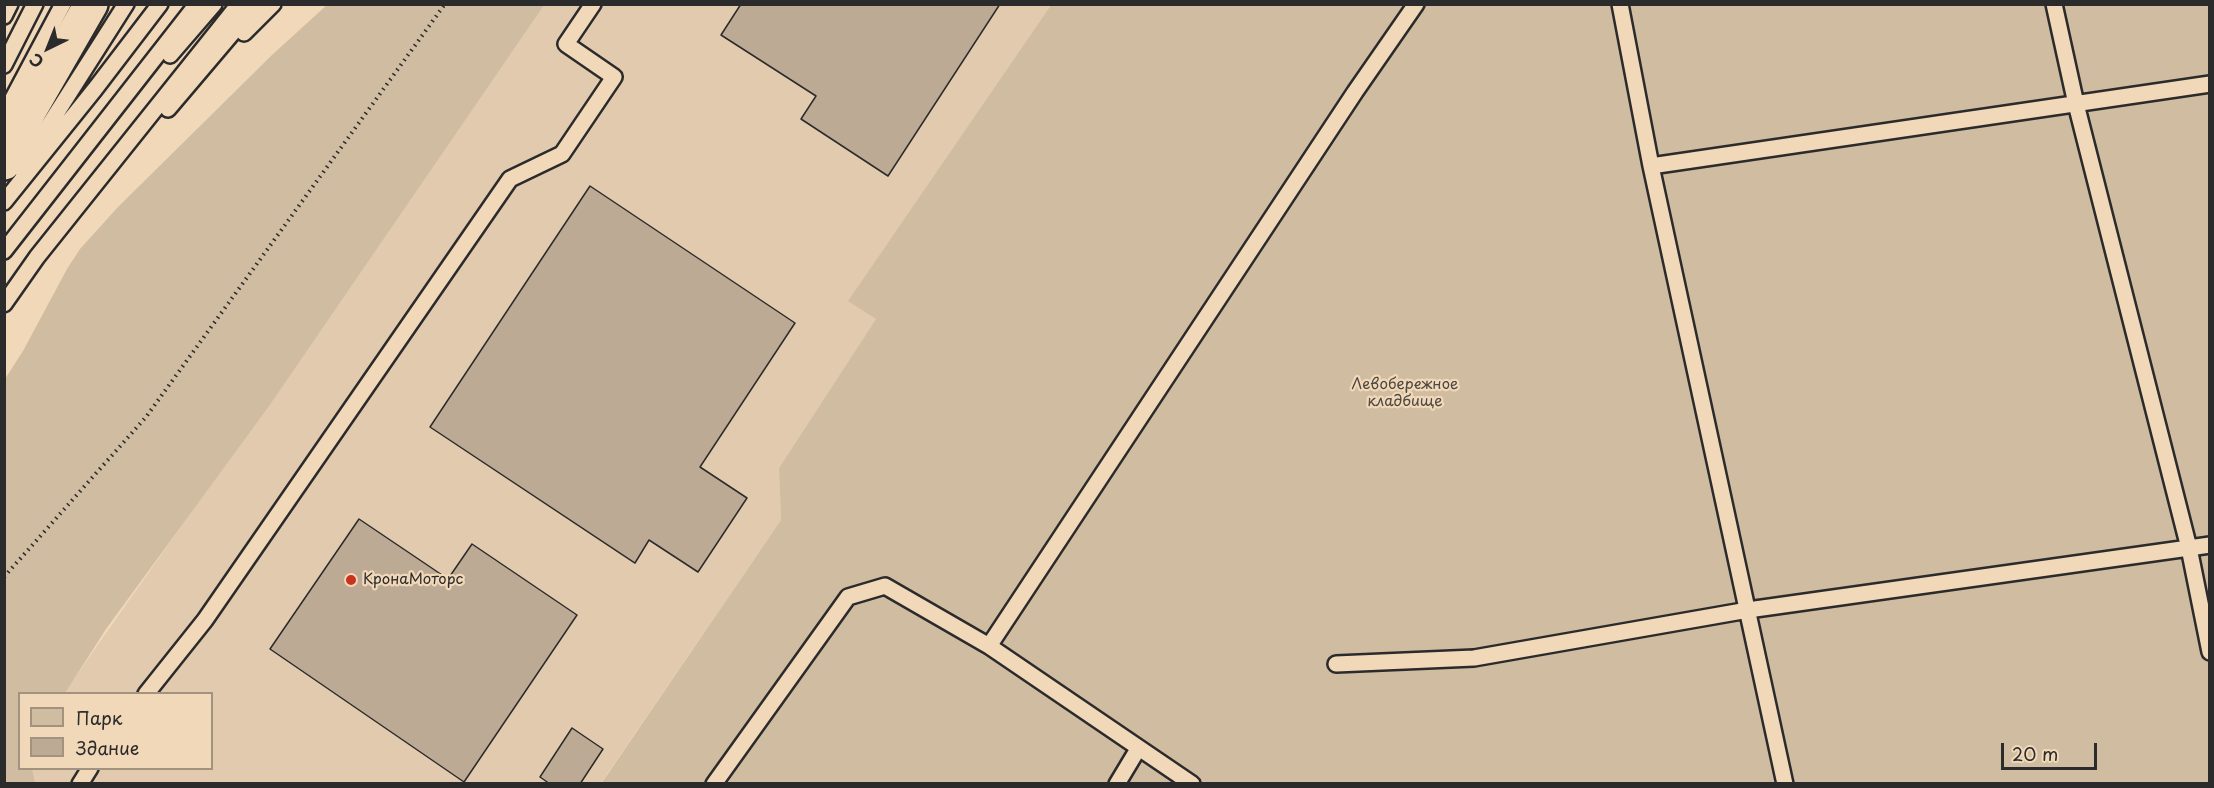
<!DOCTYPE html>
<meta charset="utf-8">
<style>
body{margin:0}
#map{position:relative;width:2214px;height:788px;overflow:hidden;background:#f1d8b9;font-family:"Playpen Sans",sans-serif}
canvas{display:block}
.frame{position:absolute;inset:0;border:6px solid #2b2b2b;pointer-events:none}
.legend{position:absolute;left:18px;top:692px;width:195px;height:78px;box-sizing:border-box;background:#f1d8b9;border:2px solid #a29380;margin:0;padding:8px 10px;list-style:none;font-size:18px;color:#2b2b2b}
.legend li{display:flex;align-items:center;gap:12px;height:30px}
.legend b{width:30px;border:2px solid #a29380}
.north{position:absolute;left:18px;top:18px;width:60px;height:60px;-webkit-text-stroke:4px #f1d8b9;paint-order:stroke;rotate:223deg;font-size:16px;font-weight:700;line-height:24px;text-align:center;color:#2b2b2b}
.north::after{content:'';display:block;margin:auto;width:21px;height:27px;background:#2b2b2b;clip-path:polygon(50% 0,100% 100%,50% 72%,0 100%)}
.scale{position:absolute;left:2001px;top:743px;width:96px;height:27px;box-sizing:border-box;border:3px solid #2b2b2b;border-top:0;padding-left:8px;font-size:18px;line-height:21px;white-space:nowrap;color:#2b2b2b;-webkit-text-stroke:4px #f1d8b9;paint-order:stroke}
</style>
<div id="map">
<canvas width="2214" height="788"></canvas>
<div class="frame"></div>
<ul class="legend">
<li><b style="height:16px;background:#d0bca1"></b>Парк</li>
<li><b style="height:16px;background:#bdaa94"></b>Здание</li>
</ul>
<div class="north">С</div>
<div class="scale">20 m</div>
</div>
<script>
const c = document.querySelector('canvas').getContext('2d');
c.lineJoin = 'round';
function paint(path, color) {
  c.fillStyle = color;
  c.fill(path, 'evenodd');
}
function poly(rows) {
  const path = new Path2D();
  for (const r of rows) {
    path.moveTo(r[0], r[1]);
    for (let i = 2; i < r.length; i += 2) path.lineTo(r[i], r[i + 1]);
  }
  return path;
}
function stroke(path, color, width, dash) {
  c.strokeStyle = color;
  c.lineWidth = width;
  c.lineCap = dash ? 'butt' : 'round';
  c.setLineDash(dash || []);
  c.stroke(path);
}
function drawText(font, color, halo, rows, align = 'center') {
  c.font = font + ' "Playpen Sans",sans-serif';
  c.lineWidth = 4.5;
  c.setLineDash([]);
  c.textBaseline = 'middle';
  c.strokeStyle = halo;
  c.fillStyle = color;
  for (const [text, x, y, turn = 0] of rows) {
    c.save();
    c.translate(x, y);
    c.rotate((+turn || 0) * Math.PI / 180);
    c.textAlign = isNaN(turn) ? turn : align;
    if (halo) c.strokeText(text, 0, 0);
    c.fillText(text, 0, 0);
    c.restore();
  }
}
const built = poly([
 [540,5,1051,5,849,300,876,319,779,468,781,520,601,783,21,784,13,766,20,768,212,768,212,694,64,693,288,374]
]);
const green = poly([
 [328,4,544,5,269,406,106,629,65,693,20,694,20,768,32,769,35,783,5,783,5,379,23,351,67,269,80,249,118,207,272,55],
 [1051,5,2209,5,2209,783,601,784,781,520,779,468,876,319,848,301]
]);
const building = poly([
 [741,4,1000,4,888,176,801,119,816,96,721,35,741,4],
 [590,186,795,323,700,467,747,498,698,572,649,540,635,563,430,427,590,186],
 [359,519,448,579,472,544,577,615,464,782,270,649,359,519],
 [572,728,603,749,580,784,550,784,540,777,572,728]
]);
const path = poly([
 [4,577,146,417,445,4]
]);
const lane = poly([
 [1620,4,1651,166,1785,784],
 [2054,4,2076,104,2189,548,2210,652],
 [4,16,10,4],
 [244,33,273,4],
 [170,55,214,4],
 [4,65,35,4],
 [168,109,257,4],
 [4,115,63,4],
 [1651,166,2210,84],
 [21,169,126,4],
 [4,202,95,89,160,4],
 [4,251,197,4],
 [4,304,37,257,239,4],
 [989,646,1355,92,1416,4],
 [1336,664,1474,658,1748,610,2210,545],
 [146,694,205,620,510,179,562,154,614,77,566,44,593,4],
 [80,784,90,768],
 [714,784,848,597,885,586,989,646,1192,784],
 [1117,784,1138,749]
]);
const highway = poly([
 [4,163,30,110,91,4]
]);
const markers = [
 [351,580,6,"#c8321e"]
];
const parkNames = [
 ["Левобережное",1405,385],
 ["кладбище",1405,402]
];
const poiNames = [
 ["КронаМоторс",363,580]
];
paint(built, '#e1caae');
paint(green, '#d0bca1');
paint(building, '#bdaa94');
stroke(building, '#2b2b2b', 1.5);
stroke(lane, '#2b2b2b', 20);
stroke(highway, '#2b2b2b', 38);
stroke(path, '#2b2b2b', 4, [1.5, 4.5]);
stroke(lane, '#f1d8b9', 15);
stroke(highway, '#f1d8b9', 33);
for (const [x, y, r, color] of markers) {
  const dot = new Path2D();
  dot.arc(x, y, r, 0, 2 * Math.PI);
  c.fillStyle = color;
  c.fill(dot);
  stroke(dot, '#f1d8b9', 2);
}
drawText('15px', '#4c4843', '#f1d8b9', parkNames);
drawText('15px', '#2b2b2b', '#f1d8b9', poiNames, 'left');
</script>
